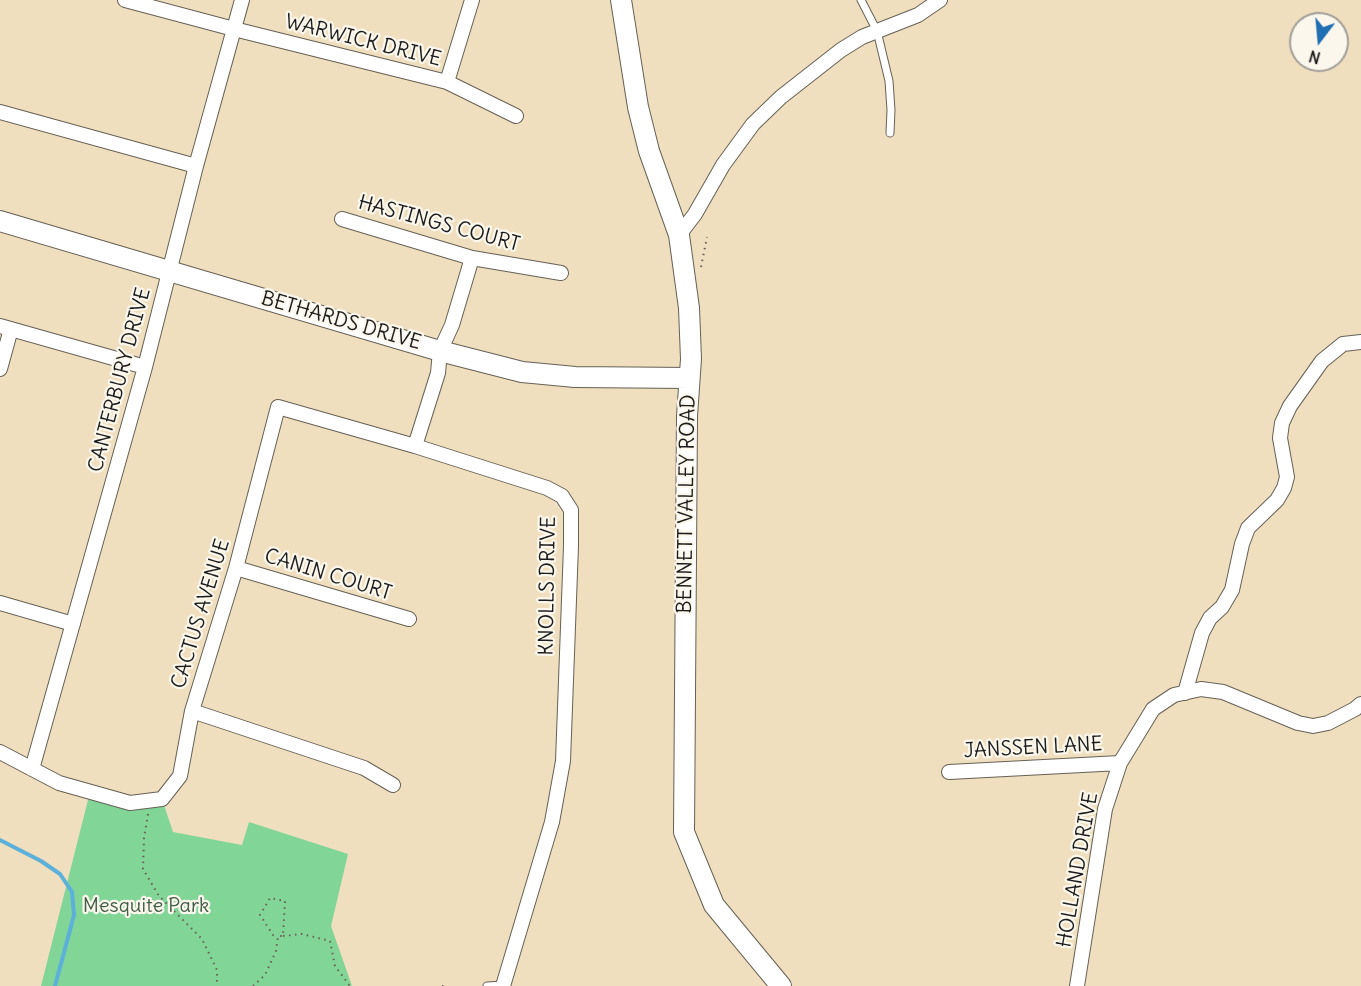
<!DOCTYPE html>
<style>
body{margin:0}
#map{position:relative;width:1361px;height:986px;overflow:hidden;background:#efdfbf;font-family:Delius,sans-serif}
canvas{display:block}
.north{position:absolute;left:1289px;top:12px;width:60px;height:60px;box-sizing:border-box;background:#fbf7ec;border:2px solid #a29f99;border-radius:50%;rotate:196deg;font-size:16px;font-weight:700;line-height:24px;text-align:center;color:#1c1c1c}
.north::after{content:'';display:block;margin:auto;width:21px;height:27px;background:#1f6fb2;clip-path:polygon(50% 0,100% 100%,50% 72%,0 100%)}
</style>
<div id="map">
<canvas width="1361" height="986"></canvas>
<div class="north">N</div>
</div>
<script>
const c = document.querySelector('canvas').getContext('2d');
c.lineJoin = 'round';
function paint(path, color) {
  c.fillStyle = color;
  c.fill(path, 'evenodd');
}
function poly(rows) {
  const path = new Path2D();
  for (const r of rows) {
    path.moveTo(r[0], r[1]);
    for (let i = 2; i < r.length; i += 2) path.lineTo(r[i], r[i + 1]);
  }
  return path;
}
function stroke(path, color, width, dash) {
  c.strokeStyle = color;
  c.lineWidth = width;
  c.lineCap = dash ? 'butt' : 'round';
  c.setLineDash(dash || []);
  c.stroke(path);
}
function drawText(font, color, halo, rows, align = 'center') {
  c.font = font + ' Delius,sans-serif';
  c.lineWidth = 4.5;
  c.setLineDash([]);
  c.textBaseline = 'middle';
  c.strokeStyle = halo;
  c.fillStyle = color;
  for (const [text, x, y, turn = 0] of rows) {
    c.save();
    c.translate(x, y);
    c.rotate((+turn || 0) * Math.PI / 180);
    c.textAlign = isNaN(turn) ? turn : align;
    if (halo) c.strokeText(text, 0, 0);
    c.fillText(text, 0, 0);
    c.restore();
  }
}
const green = poly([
 [90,792,130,803,162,799,173,832,242,845,249,822,348,854,331,926,352,986,41,986]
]);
const stream = poly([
 [0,840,41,861,60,874,72,892,74,915,55,986]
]);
const path = poly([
 [701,267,707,237],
 [148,814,144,838,143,869,159,896,202,939,217,970,217,986],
 [283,936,302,934,330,941,335,966,350,986],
 [253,986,265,975,276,951,278,936,283,936,285,901,270,898,260,915,273,935,278,936],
 [442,986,444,986]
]);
const lane = poly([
 [861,0,877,31,889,81,891,110,890,133],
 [487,986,503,985]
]);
const street = poly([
 [125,0,234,29,447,82,516,116],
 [447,82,472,0],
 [0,112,196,166],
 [342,219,472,258,561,273],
 [679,235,695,214,723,165,753,124,781,97,841,50,862,37,918,15,940,0],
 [0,326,145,367],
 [0,369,11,329],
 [415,446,438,373,440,351,452,325,472,258],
 [236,568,409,619],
 [0,603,73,624],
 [1185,693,1202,633,1210,618,1222,607,1232,590,1242,544,1248,528,1277,500,1284,488,1287,477,1280,438,1282,423,1290,406,1322,361,1343,344,1361,342],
 [192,711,364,768,393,785],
 [0,752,59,783,130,803,162,799,180,776,192,711,236,568,278,407,415,446,547,488,562,496,571,510,571,546,563,761,552,822,503,986],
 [32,769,145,367,196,166,242,0],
 [949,772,1120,763],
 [1077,986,1105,809,1120,763,1153,709,1174,695,1201,689,1223,692,1298,723,1313,726,1328,723,1355,709,1361,704]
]);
const secondary = poly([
 [621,0,638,107,649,151,679,235,689,308,691,359,687,416,684,832,714,905,781,986],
 [0,221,440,351,522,372,575,377,689,378]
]);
const streetNames = [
 ["WARWICK DRIVE",363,41,14],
 ["HASTINGS COURT",439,224,15],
 ["BETHARDS DRIVE",341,321,16],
 ["CANTERBURY DRIVE",120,380,-75],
 ["BENNETT VALLEY ROAD",687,504,-89],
 ["CANIN COURT",328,575,17],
 ["KNOLLS DRIVE",548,586,-89],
 ["CACTUS AVENUE",201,614,-73],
 ["JANSSEN LANE",1033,748,-3],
 ["HOLLAND DRIVE",1078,870,-80]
];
const parkNames = [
 ["Mesquite Park",146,906]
];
paint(green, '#81d597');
stroke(stream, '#5db0d9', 4);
stroke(lane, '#666055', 9);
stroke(street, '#666055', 16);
stroke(secondary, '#666055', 22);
stroke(path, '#666055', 2, [1.5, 4.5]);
stroke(lane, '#fff', 7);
stroke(street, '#fff', 14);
stroke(secondary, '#fff', 20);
drawText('20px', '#1c1c1c', '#fbf7ec', streetNames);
drawText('20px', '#3f5d47', '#fbf7ec', parkNames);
</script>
